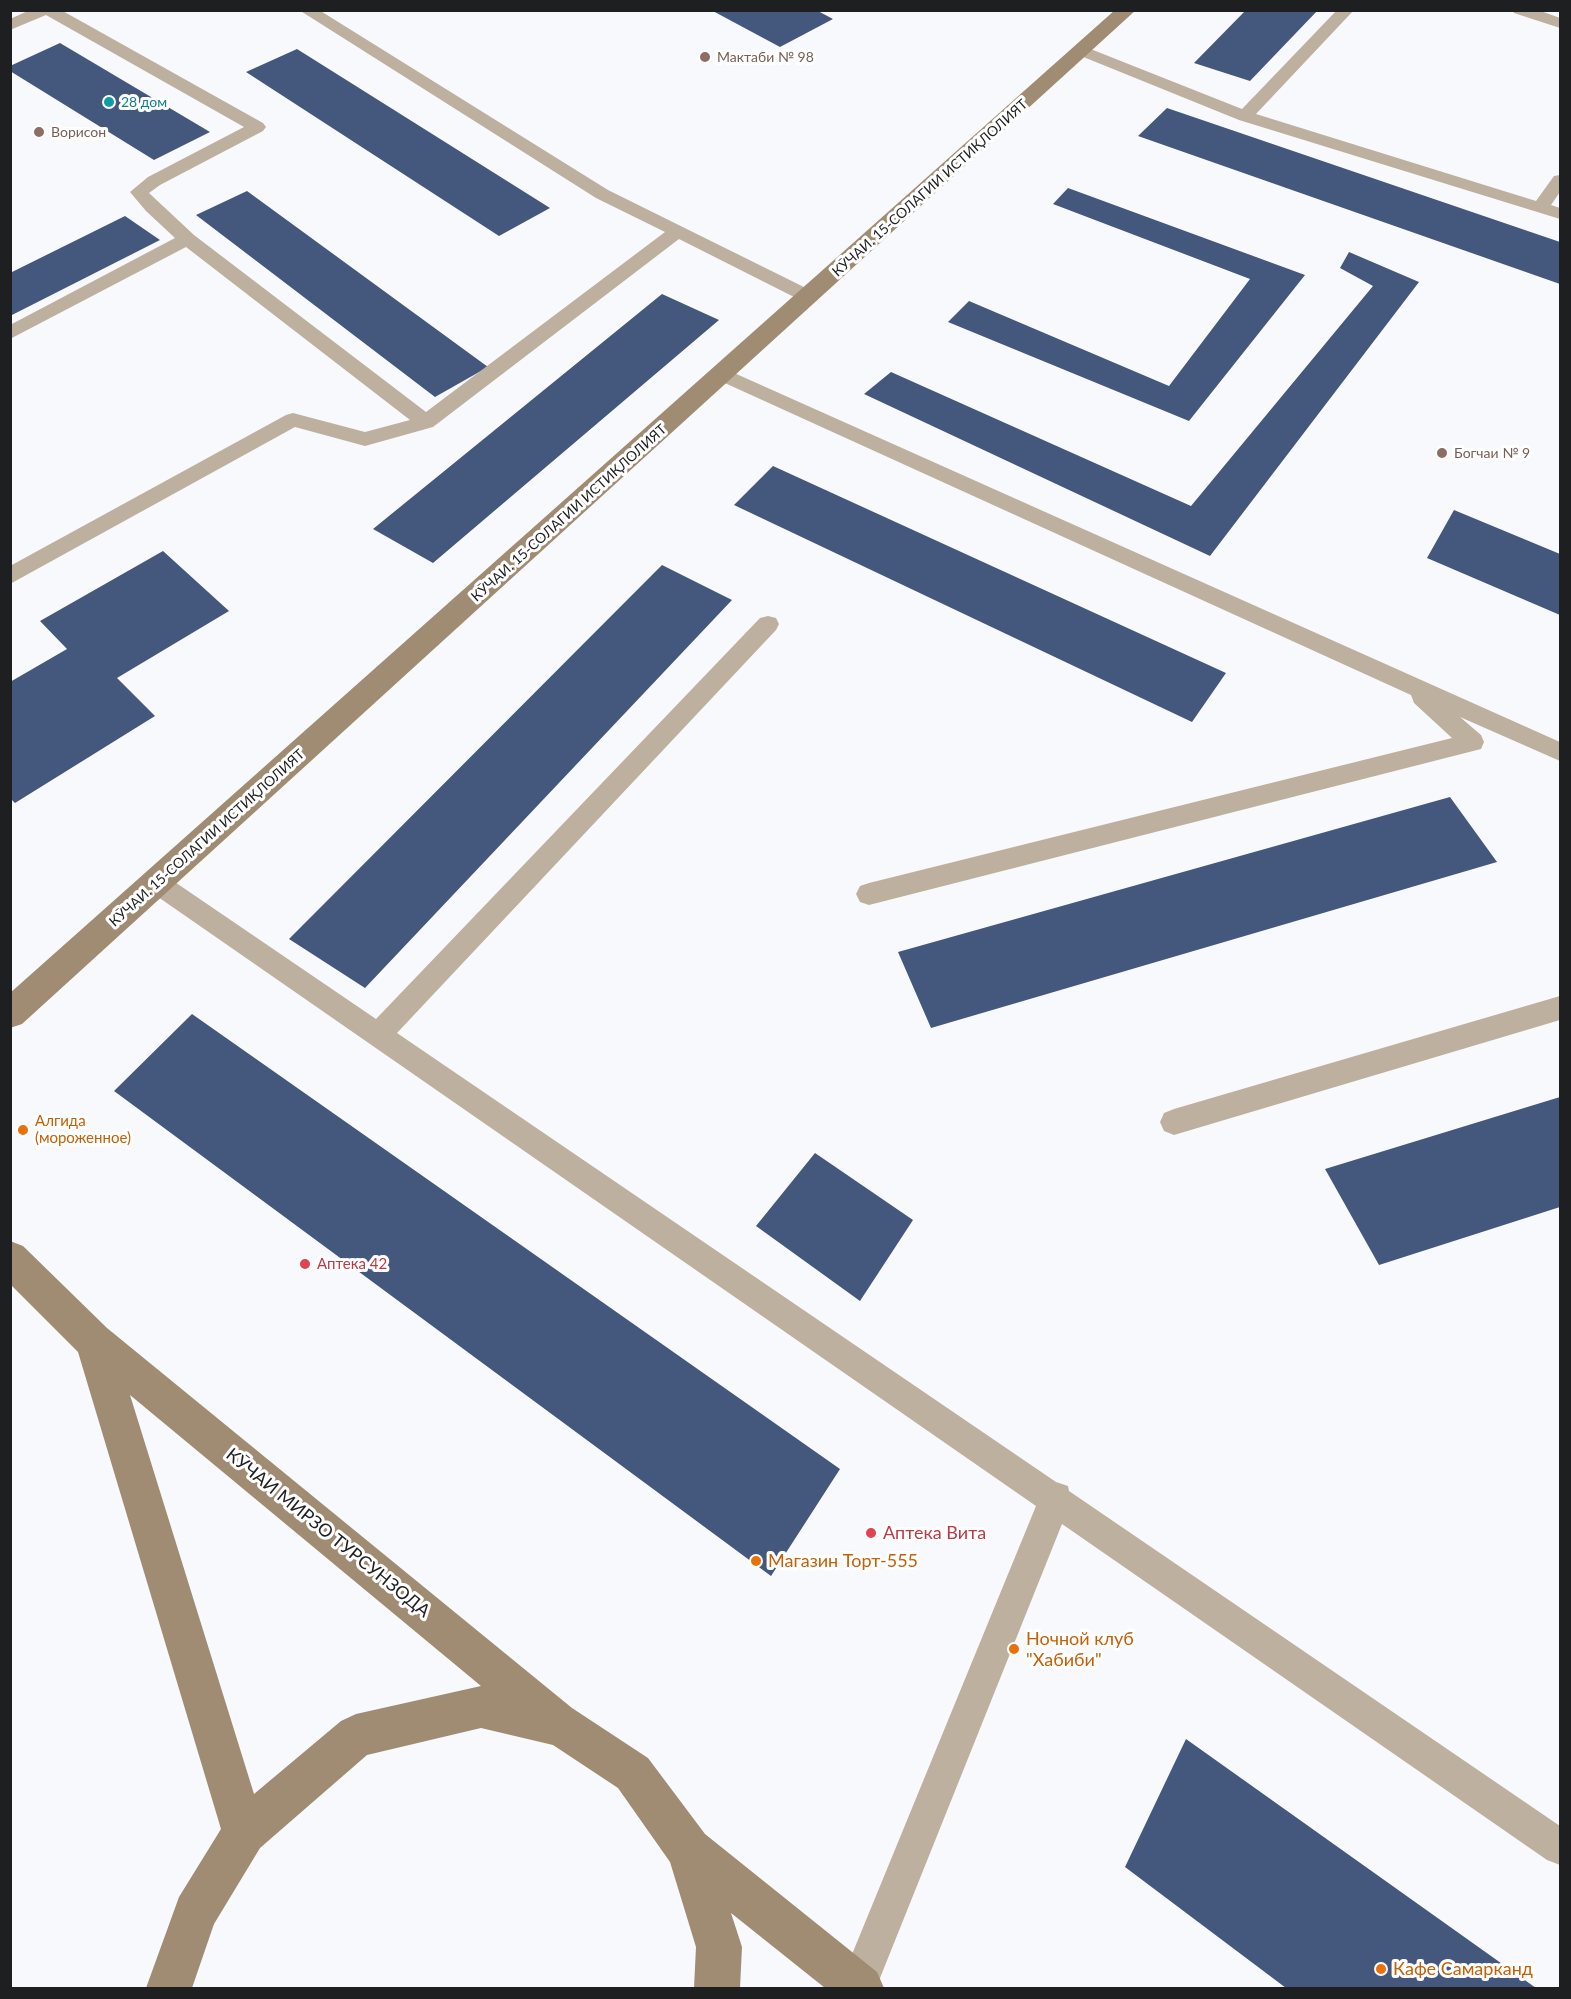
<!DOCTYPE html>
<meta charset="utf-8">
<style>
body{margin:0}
#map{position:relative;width:1571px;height:1999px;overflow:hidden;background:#f8f9fd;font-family:Lato,sans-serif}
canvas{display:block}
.frame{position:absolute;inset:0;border:12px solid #1e1f20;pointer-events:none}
</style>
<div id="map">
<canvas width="1571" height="1999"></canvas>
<div class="frame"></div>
</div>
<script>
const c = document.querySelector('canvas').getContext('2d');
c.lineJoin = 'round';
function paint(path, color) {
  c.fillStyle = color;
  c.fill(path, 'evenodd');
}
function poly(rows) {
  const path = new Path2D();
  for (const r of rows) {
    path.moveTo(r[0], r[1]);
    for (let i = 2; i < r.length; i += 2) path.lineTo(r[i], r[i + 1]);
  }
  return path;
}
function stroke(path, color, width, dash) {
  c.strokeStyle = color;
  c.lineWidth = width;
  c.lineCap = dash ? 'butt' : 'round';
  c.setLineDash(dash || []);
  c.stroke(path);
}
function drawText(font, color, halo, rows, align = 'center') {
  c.font = font + ' Lato,sans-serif';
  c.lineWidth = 6;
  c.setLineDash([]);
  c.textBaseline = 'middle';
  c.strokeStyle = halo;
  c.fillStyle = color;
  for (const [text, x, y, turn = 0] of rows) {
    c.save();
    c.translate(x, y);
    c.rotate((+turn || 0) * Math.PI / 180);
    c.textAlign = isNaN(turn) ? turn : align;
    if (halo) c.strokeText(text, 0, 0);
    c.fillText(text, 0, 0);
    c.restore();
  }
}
const building = poly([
 [711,10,816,10,833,19,780,47],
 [1246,10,1318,10,1250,81,1194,63],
 [60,43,210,132,154,160,10,71,10,66],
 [297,49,550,208,499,236,246,72],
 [1167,108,1560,242,1560,284,1138,136],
 [1068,188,1305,275,1189,421,948,322,969,301,1169,386,1250,279,1053,204],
 [247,191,488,367,435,397,196,215],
 [125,216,160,240,10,316,10,273],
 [1349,252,1419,282,1210,556,864,394,891,372,1191,506,1373,286,1340,268],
 [662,294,719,320,433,563,373,529],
 [773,466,1226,673,1192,722,734,505],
 [1454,510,1560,554,1560,615,1427,558],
 [163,551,229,611,117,678,155,716,15,803,10,798,10,682,67,649,40,621],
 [662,565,732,600,365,988,289,939],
 [1450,797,1497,862,931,1028,898,952],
 [192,1014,840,1469,771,1576,114,1091],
 [1560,1097,1560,1207,1379,1265,1325,1169],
 [815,1153,913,1220,860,1301,756,1226],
 [1186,1739,1536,1988,1286,1988,1125,1867]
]);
const lane = poly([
 [30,10,61,10,263,123,266,127,263,131,160,185,149,193,194,235,426,412,665,232,596,198,299,10,319,10,608,190,816,293,819,297,816,301,802,301,679,239,433,427,365,446,295,427,10,584,10,566,286,415,293,413,365,432,410,420,186,247,10,339,10,325,175,238,146,211,130,192,148,177,244,127,46,15,10,30,10,19,30,10],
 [1337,10,1354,10,1256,114,1536,201,1554,176,1560,175,1560,192,1551,205,1560,208,1560,219,1239,120,1076,54,1074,51,1076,48,1088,48,1242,109,1337,10],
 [1512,10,1538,10,1560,18,1560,28,1514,13,1512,10],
 [723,368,1560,742,1560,761,1460,717,1481,735,1484,742,1481,749,869,905,860,902,856,894,860,886,869,883,1452,738,1414,703,1411,695,716,379,713,374,716,369,723,368],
 [768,616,776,618,779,624,776,630,397,1033,1056,1482,1068,1486,1069,1491,1560,1826,1560,1865,1547,1860,1062,1524,876,1988,840,1988,839,1986,1036,1506,148,890,144,883,148,876,157,872,166,876,376,1019,760,618,768,616],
 [1560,996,1560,1020,1174,1135,1164,1131,1160,1122,1164,1113,1174,1109,1560,996]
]);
const secondary = poly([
 [1115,10,1136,10,22,1024,10,1028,10,993,1115,10],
 [10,1241,23,1246,107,1328,572,1708,648,1758,705,1834,877,1972,884,1988,825,1988,731,1913,742,1947,740,1988,694,1988,696,1947,670,1862,618,1788,553,1745,481,1728,367,1755,260,1848,214,1924,192,1988,146,1988,179,1897,221,1829,78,1352,10,1284,10,1241],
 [130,1395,481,1686,356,1714,341,1721,254,1794,130,1395]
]);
const markers = [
 [705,57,6,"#8d6e63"],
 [109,102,6,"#0f9aa8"],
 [39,132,6,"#8d6e63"],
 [1442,453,6,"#8d6e63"],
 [23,1130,6,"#e8710a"],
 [305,1264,6,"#e0444e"],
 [871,1533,6,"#e0444e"],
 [756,1561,6,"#e8710a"],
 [1014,1649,6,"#e8710a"],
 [1381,1969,6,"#e8710a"]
];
const farEducationnames = [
 ["Мактаби № 98",717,57],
 ["Ворисон",51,132],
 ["Богчаи № 9",1454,453]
];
const farCulturenames = [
 ["28 дом",121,102]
];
const farStreetnames = [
 ["КӮЧАИ. 15-СОЛАГИИ ИСТИҚЛОЛИЯТ",930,188,-42],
 ["КӮЧАИ. 15-СОЛАГИИ ИСТИҚЛОЛИЯТ",569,513,-42],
 ["КӮЧАИ. 15-СОЛАГИИ ИСТИҚЛОЛИЯТ",207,838,-42]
];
const foodNames = [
 ["Алгида",35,1121],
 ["(мороженное)",35,1138]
];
const healthNames = [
 ["Аптека 42",317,1264]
];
const nearStreetnames = [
 ["КӮЧАИ МИРЗО ТУРСУНЗОДА",328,1533,39]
];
const nearHealthnames = [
 ["Аптека Вита",883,1533]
];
const nearFoodnames = [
 ["Магазин Торт-555",768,1561],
 ["Ночной клуб",1026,1639],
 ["\"Хабиби\"",1026,1660],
 ["Кафе Самарканд",1393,1969]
];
paint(building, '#44577c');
paint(lane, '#bdb09e');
paint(secondary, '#a08c72');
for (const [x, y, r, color] of markers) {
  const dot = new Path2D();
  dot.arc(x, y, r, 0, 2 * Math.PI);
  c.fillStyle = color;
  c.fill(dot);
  stroke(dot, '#fff', 2);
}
drawText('14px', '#785e54', '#fff', farEducationnames, 'left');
drawText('14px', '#0d838f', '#fff', farCulturenames, 'left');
drawText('14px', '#1e1f20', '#fff', farStreetnames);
drawText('15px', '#c56008', '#fff', foodNames, 'left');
drawText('15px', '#be3a42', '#fff', healthNames, 'left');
drawText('18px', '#1e1f20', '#fff', nearStreetnames);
drawText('18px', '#be3a42', '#fff', nearHealthnames, 'left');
drawText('18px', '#c56008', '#fff', nearFoodnames, 'left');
</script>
